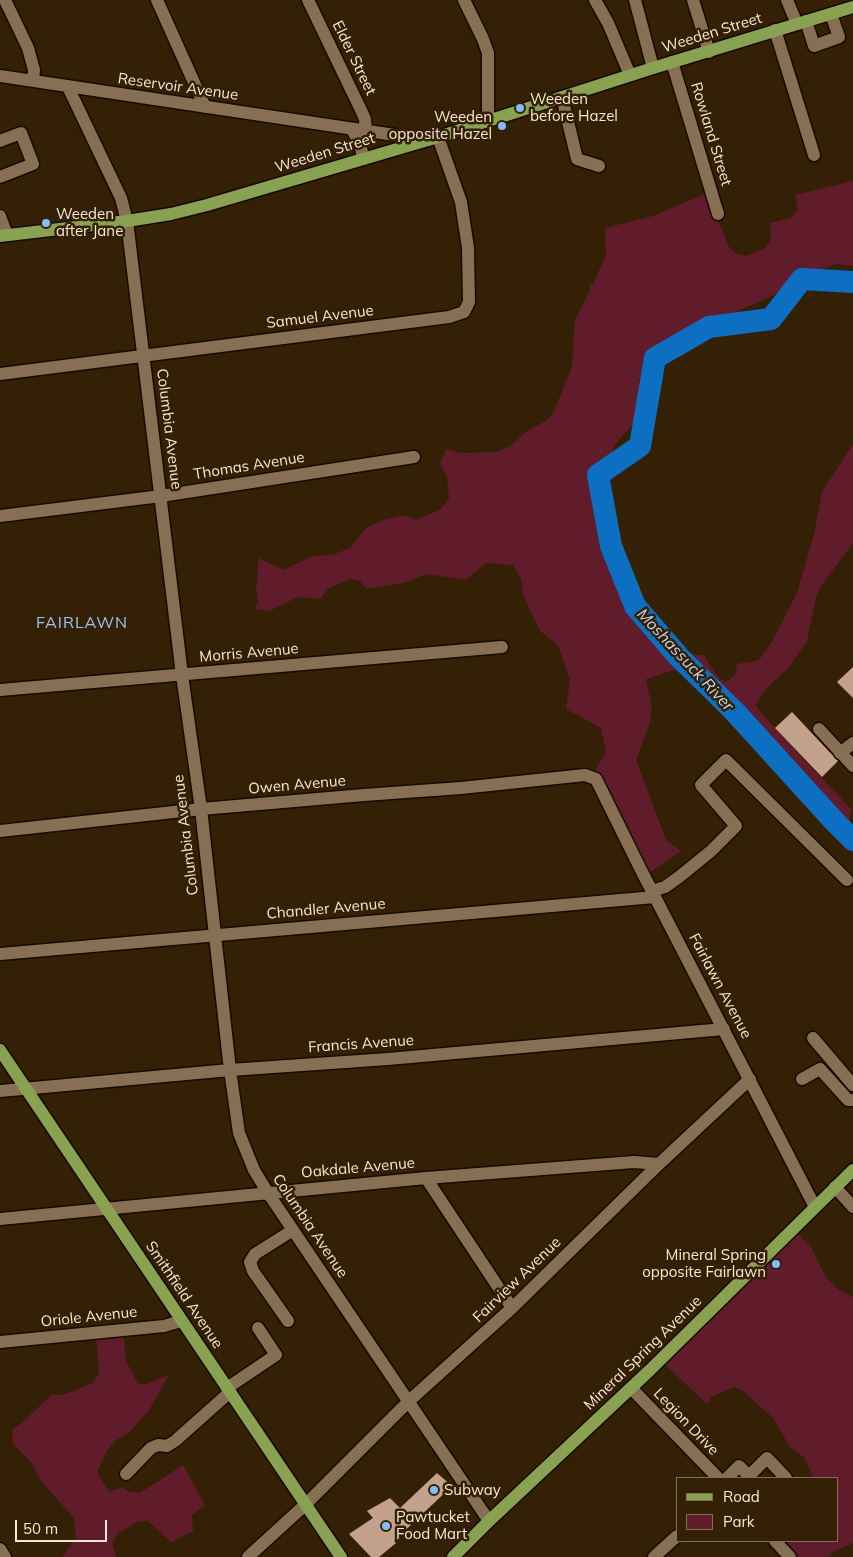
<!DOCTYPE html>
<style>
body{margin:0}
#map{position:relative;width:853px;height:1557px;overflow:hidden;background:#342005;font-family:Mulish,sans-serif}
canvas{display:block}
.legend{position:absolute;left:676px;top:1477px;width:162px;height:65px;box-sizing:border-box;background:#342005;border:1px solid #817059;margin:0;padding:6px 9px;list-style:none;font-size:15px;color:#f5e8d8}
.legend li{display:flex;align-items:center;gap:10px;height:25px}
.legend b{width:25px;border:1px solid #817059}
.scale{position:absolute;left:15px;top:1520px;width:92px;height:22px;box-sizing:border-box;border:2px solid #f5e8d8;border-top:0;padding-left:6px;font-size:15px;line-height:18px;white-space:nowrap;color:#f5e8d8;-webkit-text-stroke:4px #342005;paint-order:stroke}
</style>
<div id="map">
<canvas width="853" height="1557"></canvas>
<ul class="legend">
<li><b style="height:6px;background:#89a252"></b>Road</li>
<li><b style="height:14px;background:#611c2b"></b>Park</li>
</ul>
<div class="scale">50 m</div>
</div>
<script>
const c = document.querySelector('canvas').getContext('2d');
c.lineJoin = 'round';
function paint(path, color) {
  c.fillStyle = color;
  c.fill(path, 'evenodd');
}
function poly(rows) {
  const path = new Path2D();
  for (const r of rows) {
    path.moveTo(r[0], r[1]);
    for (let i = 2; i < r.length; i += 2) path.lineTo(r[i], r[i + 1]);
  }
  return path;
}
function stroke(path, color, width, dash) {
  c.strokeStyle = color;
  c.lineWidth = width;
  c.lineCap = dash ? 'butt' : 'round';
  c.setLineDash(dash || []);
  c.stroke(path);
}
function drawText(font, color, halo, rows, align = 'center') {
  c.font = font + ' Mulish,sans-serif';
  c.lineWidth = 5;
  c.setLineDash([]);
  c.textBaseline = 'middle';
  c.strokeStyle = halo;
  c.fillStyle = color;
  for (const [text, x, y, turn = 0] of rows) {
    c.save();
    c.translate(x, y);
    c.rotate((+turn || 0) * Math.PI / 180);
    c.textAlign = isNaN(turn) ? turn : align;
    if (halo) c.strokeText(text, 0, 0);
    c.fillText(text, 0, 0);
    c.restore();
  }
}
const green = poly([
 [853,181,853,266,837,264,801,276,770,297,656,346,639,380,645,412,621,437,614,447,604,479,609,522,654,622,676,645,695,655,704,655,711,667,720,679,726,682,735,675,737,664,759,660,772,642,797,593,814,534,822,492,853,444,853,543,821,586,816,597,807,641,790,666,767,688,755,705,778,732,852,810,847,828,853,835,853,853,683,674,674,670,646,679,652,708,649,725,636,760,666,840,681,851,646,875,591,778,606,752,601,728,566,709,570,680,558,645,540,631,523,595,521,579,513,565,486,563,466,580,426,574,404,583,367,589,360,581,351,579,329,588,320,599,298,597,269,611,255,609,258,601,256,587,258,575,258,558,283,570,313,556,332,555,350,548,366,528,383,520,406,515,416,520,440,510,449,499,447,477,440,464,446,449,461,453,495,452,509,447,526,432,547,420,554,411,572,367,575,320,590,290,589,285,593,284,606,255,605,228,653,216,705,194,708,196,729,247,736,254,747,256,764,249,771,240,770,223,791,218,798,209,795,195],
 [793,1229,811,1247,826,1278,839,1290,853,1297,853,1543,833,1552,828,1557,791,1557,776,1541,837,1541,837,1478,813,1478,805,1458,790,1447,773,1418,743,1391,735,1387,711,1397,707,1404,659,1359],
 [123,1331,126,1361,138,1384,147,1384,169,1375,149,1410,131,1431,115,1441,106,1452,97,1472,109,1492,123,1487,129,1492,140,1493,183,1465,205,1505,192,1515,193,1531,171,1542,148,1521,137,1522,118,1533,112,1544,116,1557,62,1557,76,1538,74,1518,41,1481,31,1462,13,1444,12,1430,23,1422,51,1395,63,1395,93,1383,99,1373,96,1335]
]);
const river = poly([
 [853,282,802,279,771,319,709,327,655,358,640,446,598,475,611,546,635,606,679,657,735,712,834,821,853,840]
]);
const building = poly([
 [853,667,853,698,837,682],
 [792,712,838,761,822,777,775,728],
 [437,1473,452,1486,394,1541,396,1543,379,1557,371,1557,349,1534,373,1518,367,1511,390,1498,400,1508]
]);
const minor = poly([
 [5,0,28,48,34,70,33,80],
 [157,0,205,107],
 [308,0,360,108,365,119,366,131],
 [464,0,483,39,488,53,488,121],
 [595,0,608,23,630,75],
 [635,0,653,68],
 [693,0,709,52],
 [787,0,797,24],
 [806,21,814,46,839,37,831,14],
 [775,30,814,155],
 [672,62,718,214],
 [0,76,428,140],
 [68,87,121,198,127,221,182,675,201,809,230,1070,239,1133,254,1170,268,1193,489,1521],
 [562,97,577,159,599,166],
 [352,129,361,147,363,159],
 [0,141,21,133,33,164,0,177],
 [0,216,7,235],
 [0,374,449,317,464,312,469,302,468,248,461,202,438,137],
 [0,516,161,496,414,457],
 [0,690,502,647],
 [819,729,853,766],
 [840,753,853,743],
 [0,831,201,809,364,795,461,788,585,775,596,779,640,868,815,1207],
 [652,891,665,887,679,877,711,851,736,826,701,785,726,760,847,880],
 [0,954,655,897],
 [813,1038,853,1085],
 [802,1079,820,1069,848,1100,853,1100],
 [0,1091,230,1070,388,1059,724,1029],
 [426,1178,512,1308],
 [835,1187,853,1207],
 [0,1219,426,1178,634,1162,659,1164],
 [288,1321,253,1271,250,1262,255,1254,293,1230],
 [0,1342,164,1326,181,1321],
 [227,1388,276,1355,258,1328],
 [631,1388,718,1478],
 [126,1474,151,1448,158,1445,167,1446,175,1441,230,1392],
 [727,1478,739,1466,749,1476,767,1458,786,1478],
 [775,1541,790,1557],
 [0,1549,5,1557],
 [248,1557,306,1504,409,1401,512,1308,659,1164,750,1079],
 [654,1557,677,1536]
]);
const major = poly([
 [0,236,127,221,171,214,207,205,438,137,653,68,853,7],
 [0,1050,341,1557],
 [453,1557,489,1521,650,1370,853,1170]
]);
const markers = [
 [520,108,5,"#83bcfb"],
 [502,126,5,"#83bcfb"],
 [46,223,5,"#83bcfb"],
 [776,1264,5,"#83bcfb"],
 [434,1490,5,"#83bcfb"],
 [386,1526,5,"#83bcfb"]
];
const streetNames = [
 ["Weeden Street",712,33,-17],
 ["Elder Street",354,58,64],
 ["Reservoir Avenue",178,87,8],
 ["Rowland Street",711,134,73],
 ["Weeden Street",325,153,-17],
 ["Samuel Avenue",320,317,-7],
 ["Columbia Avenue",169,429,83],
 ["Thomas Avenue",249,466,-9],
 ["Morris Avenue",249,653,-5],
 ["Owen Avenue",297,785,-5],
 ["Columbia Avenue",186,835,-97],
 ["Chandler Avenue",326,909,-5],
 ["Fairlawn Avenue",720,986,62],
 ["Francis Avenue",361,1044,-4],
 ["Oakdale Avenue",358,1168,-5],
 ["Columbia Avenue",310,1226,56],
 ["Fairview Avenue",517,1280,-44],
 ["Smithfield Avenue",184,1295,56],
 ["Oriole Avenue",89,1317,-6],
 ["Mineral Spring Avenue",643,1353,-44],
 ["Legion Drive",686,1422,46]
];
const poiNames = [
 ["Weeden",530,99],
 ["before Hazel",530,116],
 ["Weeden",492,117,"right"],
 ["opposite Hazel",492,134,"right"],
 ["Weeden",56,214],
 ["after Jane",56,231],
 ["Mineral Spring",766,1255,"right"],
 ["opposite Fairlawn",766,1272,"right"],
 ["Subway",444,1490],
 ["Pawtucket",396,1517],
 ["Food Mart",396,1534]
];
const neighbourhoodNames = [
 ["FAIRLAWN",82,623]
];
const waterNames = [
 ["Moshassuck River",685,660,47]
];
paint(green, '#611c2b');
stroke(river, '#0d6fc1', 22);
paint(building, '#c4a18d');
stroke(minor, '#180a00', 15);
stroke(major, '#180a00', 15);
stroke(minor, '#866f53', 12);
stroke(major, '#89a252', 12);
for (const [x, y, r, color] of markers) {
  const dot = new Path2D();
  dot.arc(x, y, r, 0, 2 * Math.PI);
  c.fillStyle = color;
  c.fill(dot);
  stroke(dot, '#342005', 2);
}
drawText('15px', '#f5e8d8', '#342005', streetNames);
drawText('15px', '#f5e8d8', '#342005', poiNames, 'left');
c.letterSpacing = '1px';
drawText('16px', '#9cc6f5', '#342005', neighbourhoodNames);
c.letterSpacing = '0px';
drawText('italic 16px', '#c7daf0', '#342005', waterNames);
</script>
